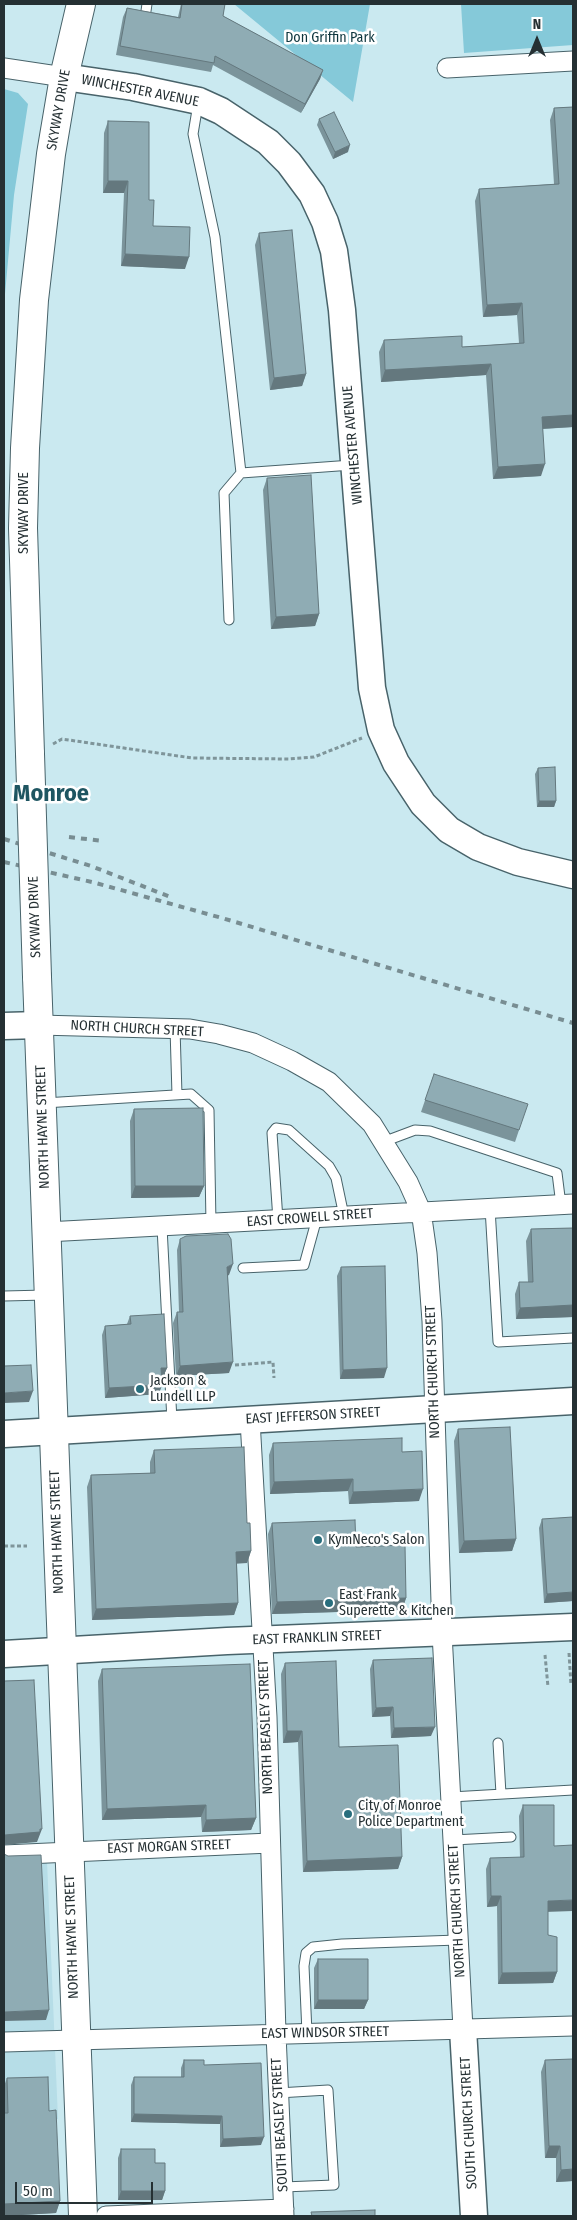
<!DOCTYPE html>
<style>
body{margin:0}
#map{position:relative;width:577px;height:2220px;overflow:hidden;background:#cae9f0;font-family:"Fira Sans Condensed",sans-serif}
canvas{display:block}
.frame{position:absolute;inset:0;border:5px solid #253033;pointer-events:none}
.north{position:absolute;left:512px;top:15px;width:50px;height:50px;-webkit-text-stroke:4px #fff;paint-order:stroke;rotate:0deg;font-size:14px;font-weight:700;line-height:20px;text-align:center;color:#253033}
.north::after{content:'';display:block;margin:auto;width:18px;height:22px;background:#253033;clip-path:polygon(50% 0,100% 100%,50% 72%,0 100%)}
.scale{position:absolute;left:15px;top:2182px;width:138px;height:22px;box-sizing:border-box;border:2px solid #253033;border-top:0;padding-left:6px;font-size:15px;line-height:18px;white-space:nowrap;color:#253033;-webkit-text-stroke:4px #fff;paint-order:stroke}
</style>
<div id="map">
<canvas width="577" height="2220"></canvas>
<div class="frame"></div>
<div class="north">N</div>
<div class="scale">50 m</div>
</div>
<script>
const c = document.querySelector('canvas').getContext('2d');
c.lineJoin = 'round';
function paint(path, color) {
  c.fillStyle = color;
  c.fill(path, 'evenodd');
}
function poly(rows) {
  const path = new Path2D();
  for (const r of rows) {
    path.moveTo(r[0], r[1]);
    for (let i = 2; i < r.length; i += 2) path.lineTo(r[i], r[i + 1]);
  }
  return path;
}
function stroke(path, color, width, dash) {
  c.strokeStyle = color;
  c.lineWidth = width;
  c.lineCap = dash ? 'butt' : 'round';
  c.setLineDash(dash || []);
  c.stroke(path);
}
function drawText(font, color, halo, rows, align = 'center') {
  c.font = font + ' "Fira Sans Condensed",sans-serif';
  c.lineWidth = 5;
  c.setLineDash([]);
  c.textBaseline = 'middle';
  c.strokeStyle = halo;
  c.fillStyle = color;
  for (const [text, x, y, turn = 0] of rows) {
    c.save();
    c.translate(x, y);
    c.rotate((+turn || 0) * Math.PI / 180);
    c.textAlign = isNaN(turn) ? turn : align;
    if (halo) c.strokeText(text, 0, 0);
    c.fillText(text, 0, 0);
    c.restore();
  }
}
const built = poly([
 [47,1861,58,2119,4,2121,4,1863]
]);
const green = poly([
 [234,4,370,4,353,102],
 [461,4,573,4,573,45,464,53],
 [4,89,18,93,28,104,14,195,4,305]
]);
const path = poly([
 [53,744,62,739,192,758,289,759,314,757,362,738],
 [235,1365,273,1362,274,1378],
 [4,1546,27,1546],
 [569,1653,571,1685],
 [545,1655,548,1687]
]);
const lane = poly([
 [146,11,147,4],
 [198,104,193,134,215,237,241,473,352,465],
 [229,620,224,493,241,473],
 [175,1028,177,1095],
 [44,1103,191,1094,209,1110,211,1224],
 [383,1142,415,1130,430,1131,557,1173,561,1205],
 [490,1208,498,1342,573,1338],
 [278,1220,272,1133,276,1128,289,1130,329,1166,336,1178,344,1216],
 [162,1227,172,1421],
 [243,1268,304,1265,317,1218],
 [4,1296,46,1295],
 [498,1743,501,1794],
 [451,1797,573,1790],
 [453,1840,511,1837],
 [307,2033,304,1966,306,1953,313,1947,342,1944,458,1940],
 [278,2093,328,2090,334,2185,283,2187]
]);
const street = poly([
 [4,68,64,77],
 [447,68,573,61],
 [39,1025,190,1029,219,1034,253,1043,292,1061,329,1082,372,1124,408,1182,421,1211,427,1253,432,1321,442,1633,463,2029],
 [46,1232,573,1204],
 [250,1420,267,1717,276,2034,284,2216],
 [4,1855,270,1843],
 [4,2042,573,2026],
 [106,2216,284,2209]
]);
const secondary = poly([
 [64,77,133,87,199,101,221,111,268,142,289,163,312,194,325,222,334,251,342,310,372,688,381,730,396,763,423,804,449,830,478,847,518,862,573,875],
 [4,1026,39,1025],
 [4,1434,573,1401],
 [4,1654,227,1641,573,1627],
 [463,2029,474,2216]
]);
const primary = poly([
 [30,754,23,528,25,448,34,300,51,154,64,77,81,4],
 [37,977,83,2216]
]);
const rail = poly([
 [69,837,103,841],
 [4,839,91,866,173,898],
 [4,862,92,882,222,918,573,1023]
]);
const primaryBridge = poly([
 [30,754,37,977]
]);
const wall = poly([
 [181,4,225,4,223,16,323,70,320,79,301,113,213,65,211,72,116,55,123,17,127,8,178,17],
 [573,107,573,427,543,429,541,476,493,479,486,375,381,382,379,352,384,340,462,347,519,343,517,315,483,317,475,201,479,189,554,184,550,120,554,108],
 [319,119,348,152,333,159,317,125],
 [108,121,149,200,153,226,185,269,121,266,124,193,103,193,104,133],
 [259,233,306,374,302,386,270,390,255,245],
 [267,478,319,614,315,626,271,629,263,490],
 [538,768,556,801,554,807,537,807,535,774],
 [434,1074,519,1130,515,1142,421,1112],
 [134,1109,204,1186,199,1197,131,1198,130,1121],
 [573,1228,573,1317,516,1319,515,1294,519,1282,528,1282,526,1241,531,1229],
 [180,1239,229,1275,228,1275,229,1373,176,1376,173,1323,177,1312,179,1312,177,1250],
 [341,1267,384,1378,340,1379,337,1276],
 [130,1316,167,1368,163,1377,162,1377,159,1394,105,1398,102,1335,105,1326,127,1324],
 [458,1429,516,1539,512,1551,459,1553,454,1441],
 [273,1443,402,1452,419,1501,349,1504,348,1491,270,1494,269,1455],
 [154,1450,247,1523,251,1551,247,1563,237,1563,238,1603,234,1615,92,1620,87,1487,91,1475,150,1473,150,1462],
 [542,1519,573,1601,544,1603,539,1528],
 [272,1523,356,1547,406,1598,402,1610,272,1614,268,1534],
 [373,1660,431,1736,391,1738,390,1716,372,1717,370,1669],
 [285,1663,339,1747,402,1857,398,1869,303,1872,298,1742,283,1743,281,1674],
 [102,1669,256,1818,251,1830,202,1832,201,1817,102,1820,98,1681],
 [523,1805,548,1912,548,1935,557,1972,553,1983,498,1984,497,1906,487,1907,486,1869,490,1858,520,1858,519,1816],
 [318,1959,368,2000,364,2009,314,2009,314,1968],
 [184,2060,204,2065,261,2145,220,2147,220,2124,131,2122,131,2085,134,2077,181,2077,181,2068],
 [545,2060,573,2181,556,2182,556,2158,545,2158,541,2072],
 [7,2078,49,2111,60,2201,56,2213,4,2216,4,2086],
 [121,2149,155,2163,165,2191,162,2200,118,2200,118,2158]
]);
const shadedWall = poly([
 [323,70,320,79,301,113,305,104],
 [350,145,348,152,333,159,335,152],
 [108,181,128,181,124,193,103,193],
 [125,254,189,257,185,269,121,266],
 [522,303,517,315,483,317,487,305],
 [491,364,486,375,381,382,385,370],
 [306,374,302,386,270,390,274,378],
 [573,415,573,427,538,429,542,417],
 [545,464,541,476,493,479,498,467],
 [319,614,315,626,271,629,276,617],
 [539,801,556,801,554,807,537,807],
 [135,1186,204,1186,199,1197,131,1198],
 [233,1264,229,1275,223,1278,227,1267],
 [573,1305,573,1317,516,1319,520,1308],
 [233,1362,229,1373,176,1376,180,1366],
 [161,1368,167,1368,163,1377,158,1377],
 [387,1368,384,1378,340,1379,343,1370],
 [162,1385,159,1394,105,1398,109,1388],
 [33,1391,29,1402,4,1403,4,1393],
 [353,1479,348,1491,270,1494,274,1482],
 [423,1489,419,1501,349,1504,353,1492],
 [516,1539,512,1551,459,1553,464,1541],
 [251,1551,247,1563,232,1564,236,1552],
 [573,1592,573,1601,544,1603,547,1594],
 [406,1598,402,1610,272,1614,277,1602],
 [238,1603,234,1615,92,1620,96,1609],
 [393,1707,390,1716,372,1717,376,1708],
 [435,1727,431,1736,391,1738,394,1728],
 [287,1731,302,1731,298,1742,283,1743],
 [206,1805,201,1817,102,1820,107,1809],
 [256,1818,251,1830,202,1832,206,1820],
 [42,1829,37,1842,4,1845,4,1835],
 [402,1857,398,1869,303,1872,307,1861],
 [491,1896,501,1896,497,1906,487,1907],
 [573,1900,573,1911,544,1912,548,1901],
 [557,1972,553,1983,498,1984,502,1973],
 [318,2000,368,2000,364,2009,314,2009],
 [49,2010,46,2020,4,2021,4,2012],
 [134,2114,222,2116,220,2124,131,2122],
 [264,2137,261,2145,220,2147,223,2139],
 [549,2146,560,2146,556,2158,545,2158],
 [573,2169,573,2181,556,2182,561,2170],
 [121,2191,165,2191,162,2200,118,2200],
 [60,2201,56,2213,4,2216,4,2204]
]);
const building = poly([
 [182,4,225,4,223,16,323,70,305,104,215,56,214,63,120,46,127,8,180,18,182,4],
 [573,107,573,415,542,417,545,464,498,467,491,364,385,370,384,340,462,336,462,347,524,343,522,303,487,305,479,189,559,184,554,108,573,107],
 [334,112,350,145,335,152,319,119,334,112],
 [108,121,149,122,149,200,154,200,153,226,190,227,189,257,125,254,128,181,108,181,108,121],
 [292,230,306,374,274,378,259,233,292,230],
 [311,475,319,614,276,617,267,478,311,475],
 [555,767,556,801,539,801,538,768,555,767],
 [434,1074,528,1104,519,1130,425,1100,434,1074],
 [203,1108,204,1186,135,1186,134,1109,203,1108],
 [573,1228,573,1305,520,1308,519,1282,533,1282,531,1229,573,1228],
 [228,1234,231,1239,233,1264,227,1267,233,1362,180,1366,177,1312,183,1312,180,1239,186,1236,228,1234],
 [385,1266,387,1368,343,1370,341,1267,385,1266],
 [164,1314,167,1368,161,1368,162,1385,109,1388,105,1326,131,1324,130,1316,164,1314],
 [31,1365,33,1391,4,1393,4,1366,31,1365],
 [510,1427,516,1539,464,1541,458,1429,510,1427],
 [402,1438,402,1452,422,1451,423,1489,353,1492,353,1479,274,1482,273,1443,402,1438],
 [244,1447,247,1523,250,1523,251,1551,236,1552,238,1603,96,1609,91,1475,155,1473,154,1450,244,1447],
 [573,1517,573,1592,547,1594,542,1519,573,1517],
 [355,1520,356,1547,405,1545,406,1598,277,1602,272,1523,355,1520],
 [432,1658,435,1727,394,1728,393,1707,376,1708,373,1660,432,1658],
 [336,1661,339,1747,398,1745,402,1857,307,1861,302,1731,287,1731,285,1663,336,1661],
 [250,1664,256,1818,206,1820,206,1805,107,1809,102,1669,250,1664],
 [34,1680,42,1829,40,1829,40,1832,4,1835,4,1681,34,1680],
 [523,1805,554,1805,554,1846,573,1845,573,1900,548,1901,548,1935,557,1937,557,1972,502,1973,501,1896,491,1896,490,1858,524,1857,523,1805],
 [4,1854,8,1856,41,1855,49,2010,4,2012,4,1854],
 [318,1959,368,1959,368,2000,318,2000,318,1959],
 [573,2059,573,2169,561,2170,560,2146,549,2146,545,2060,573,2059],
 [184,2060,204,2060,204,2065,261,2063,264,2137,223,2139,222,2116,134,2114,134,2077,184,2077,184,2060],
 [48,2077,49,2111,56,2110,60,2201,4,2204,4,2113,8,2113,7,2078,48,2077],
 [121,2149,155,2149,155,2163,165,2163,165,2191,121,2191,121,2149],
 [375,2210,375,2216,312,2216,311,2212,375,2210]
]);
const markers = [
 [140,1389,5,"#296e7d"],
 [318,1540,5,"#296e7d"],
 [329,1603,5,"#296e7d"],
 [348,1814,5,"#296e7d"]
];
const parkNames = [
 ["Don Griffin Park",330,38]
];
const streetNames = [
 ["WINCHESTER AVENUE",140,91,11],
 ["SKYWAY DRIVE",59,110,-80],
 ["WINCHESTER AVENUE",353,445,-95],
 ["SKYWAY DRIVE",24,513,-90],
 ["SKYWAY DRIVE",35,917,-92],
 ["NORTH CHURCH STREET",137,1029,3],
 ["NORTH HAYNE STREET",43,1127,-92],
 ["EAST CROWELL STREET",310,1218,-4],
 ["NORTH CHURCH STREET",433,1372,-92],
 ["EAST JEFFERSON STREET",313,1416,-3],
 ["NORTH HAYNE STREET",57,1532,-92],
 ["EAST FRANKLIN STREET",317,1638,-2],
 ["NORTH BEASLEY STREET",266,1727,-92],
 ["EAST MORGAN STREET",169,1847,-2],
 ["NORTH CHURCH STREET",457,1911,-93],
 ["NORTH HAYNE STREET",72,1937,-92],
 ["EAST WINDSOR STREET",325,2033,-1],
 ["SOUTH CHURCH STREET",469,2123,-93],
 ["SOUTH BEASLEY STREET",280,2125,-93]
];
const poiNames = [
 ["Jackson &",150,1381],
 ["Lundell LLP",150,1397],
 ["KymNeco's Salon",328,1540],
 ["East Frank",339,1595],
 ["Superette & Kitchen",339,1611],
 ["City of Monroe",358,1806],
 ["Police Department",358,1822]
];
const townNames = [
 ["Monroe",51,794]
];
paint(built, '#b6dde7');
paint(green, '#85c9d9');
stroke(lane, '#48636a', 11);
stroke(street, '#48636a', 21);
stroke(secondary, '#48636a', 29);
stroke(primary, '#48636a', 30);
stroke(path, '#7f959a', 3, [4, 2.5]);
stroke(lane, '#fff', 9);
stroke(street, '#fff', 19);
stroke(secondary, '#fff', 26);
stroke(primary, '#fff', 28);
stroke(rail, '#788d92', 4, [6, 6]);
stroke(primaryBridge, '#48636a', 30, []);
stroke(primaryBridge, '#fff', 28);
paint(wall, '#7b949b');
paint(shadedWall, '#64787e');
paint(building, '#8facb4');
stroke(building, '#64787e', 1);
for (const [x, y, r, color] of markers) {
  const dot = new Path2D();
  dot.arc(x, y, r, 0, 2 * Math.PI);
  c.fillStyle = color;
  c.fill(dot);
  stroke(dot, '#fff', 2);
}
drawText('14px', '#0d353d', '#fff', parkNames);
drawText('14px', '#253033', '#fff', streetNames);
drawText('14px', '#253033', '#fff', poiNames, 'left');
drawText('bold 24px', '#1e5561', '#fff', townNames);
</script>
